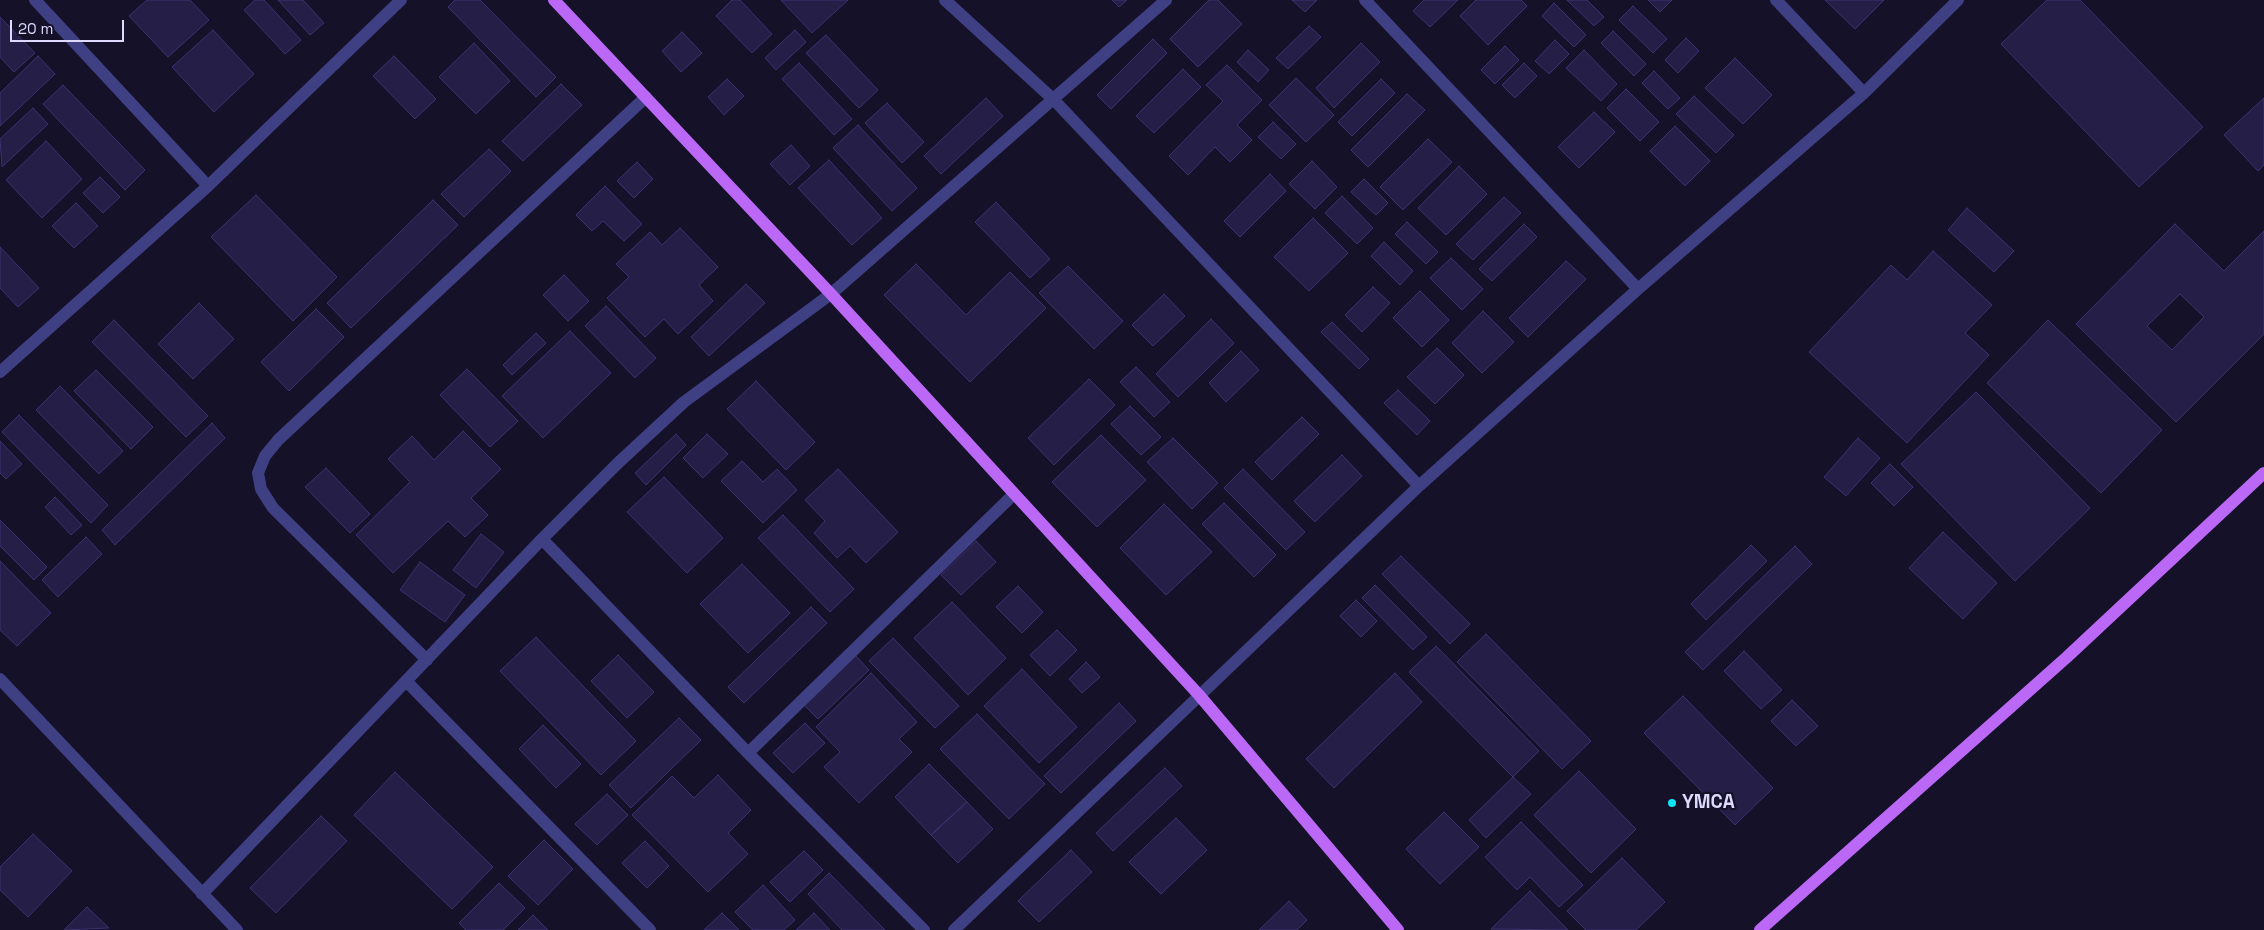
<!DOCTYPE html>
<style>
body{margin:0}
#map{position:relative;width:2264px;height:930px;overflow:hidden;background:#141128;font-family:"Space Grotesk",sans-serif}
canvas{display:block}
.scale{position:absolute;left:10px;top:20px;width:114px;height:22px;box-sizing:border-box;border:2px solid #dddafd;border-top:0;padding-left:6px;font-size:15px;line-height:18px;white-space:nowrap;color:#dddafd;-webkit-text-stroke:4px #141128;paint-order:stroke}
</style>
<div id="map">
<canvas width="2264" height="930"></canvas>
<div class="scale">20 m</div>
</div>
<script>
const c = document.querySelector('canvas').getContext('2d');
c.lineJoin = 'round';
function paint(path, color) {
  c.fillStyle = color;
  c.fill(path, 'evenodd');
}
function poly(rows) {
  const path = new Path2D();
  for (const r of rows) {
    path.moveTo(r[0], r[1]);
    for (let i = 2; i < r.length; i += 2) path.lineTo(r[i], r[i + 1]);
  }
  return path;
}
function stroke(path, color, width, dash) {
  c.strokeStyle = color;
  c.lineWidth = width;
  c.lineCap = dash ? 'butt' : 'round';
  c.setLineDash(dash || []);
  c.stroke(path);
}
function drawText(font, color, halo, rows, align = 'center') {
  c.font = font + ' "Space Grotesk",sans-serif';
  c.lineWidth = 4.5;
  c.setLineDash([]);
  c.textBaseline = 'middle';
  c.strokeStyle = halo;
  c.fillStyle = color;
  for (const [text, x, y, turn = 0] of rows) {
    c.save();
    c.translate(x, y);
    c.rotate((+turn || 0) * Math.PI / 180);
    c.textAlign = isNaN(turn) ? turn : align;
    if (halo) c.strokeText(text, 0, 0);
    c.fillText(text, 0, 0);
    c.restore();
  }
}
const building = poly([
 [147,0,190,0,209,20,168,57,129,16,147,0],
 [255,0,264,0,301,40,285,54,244,10,255,0],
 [278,0,303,0,324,23,310,35,278,0],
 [455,0,480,0,556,77,536,97,448,7,455,0],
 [732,0,740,0,772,34,752,53,716,16,732,0],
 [781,0,848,0,812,33,781,0],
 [1112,0,1127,0,1119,7,1112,0],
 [1209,0,1218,0,1242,24,1198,67,1170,39,1209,0],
 [1292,0,1317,0,1305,12,1292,0],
 [1424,0,1458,0,1430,27,1413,11,1424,0],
 [1476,0,1521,0,1527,6,1488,45,1460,16,1476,0],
 [1567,0,1587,0,1604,17,1594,26,1567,0],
 [1648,0,1672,0,1660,12,1648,0],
 [1825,0,1884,0,1855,29,1825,0],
 [2047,0,2080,0,2203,127,2139,187,2001,44,2047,0],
 [1554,3,1586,35,1574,47,1542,16,1554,3],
 [1633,6,1667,39,1653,53,1619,20,1633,6],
 [0,17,35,53,14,72,0,57,0,17],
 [1309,26,1321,37,1288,69,1276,58,1309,26],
 [213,30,254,74,214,112,172,67,213,30],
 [795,30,806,42,776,70,765,58,795,30],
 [1613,31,1646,64,1634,76,1601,43,1613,31],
 [682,32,702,53,681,72,662,51,682,32],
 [826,35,878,90,859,108,806,53,826,35],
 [1686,38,1699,51,1678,73,1665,60,1686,38],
 [1153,39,1167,53,1111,109,1097,95,1153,39],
 [1555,40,1569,54,1549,74,1535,61,1555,40],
 [474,43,510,81,476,114,439,77,474,43],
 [1361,43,1380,62,1334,108,1316,88,1361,43],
 [1505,46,1519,60,1495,84,1481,70,1505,46],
 [1248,50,1269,70,1258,82,1237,62,1248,50],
 [1584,50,1617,84,1601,101,1566,68,1584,50],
 [38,56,55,74,0,126,0,93,38,56],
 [394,56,436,99,415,119,373,76,394,56],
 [1735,58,1772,95,1743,124,1705,88,1735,58],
 [799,63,852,119,834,135,782,79,799,63],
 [1524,63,1537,76,1515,98,1502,85,1524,63],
 [1227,65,1262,100,1237,125,1252,140,1230,162,1215,147,1188,175,1169,156,1223,101,1206,85,1227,65],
 [1183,69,1201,87,1154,133,1136,116,1183,69],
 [1654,71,1680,98,1668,109,1642,83,1654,71],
 [1296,78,1334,115,1306,142,1269,105,1296,78],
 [727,79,744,96,724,115,708,97,727,79],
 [1381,79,1395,93,1352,136,1338,122,1381,79],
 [561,84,582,105,523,161,502,141,561,84],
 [63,85,145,170,125,190,43,104,63,85],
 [1626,89,1659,122,1640,141,1607,108,1626,89],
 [1407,94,1425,110,1368,167,1351,150,1407,94],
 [1694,96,1734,135,1716,153,1676,114,1694,96],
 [986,98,1003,116,941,174,924,156,986,98],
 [2264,98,2264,165,2258,171,2224,135,2264,98],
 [887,103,924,142,902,163,865,123,887,103],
 [33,108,48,124,2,167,0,139,33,108],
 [1594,112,1615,132,1579,168,1558,147,1594,112],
 [1273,122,1296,144,1281,159,1258,137,1273,122],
 [858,125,917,188,892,211,833,148,858,125],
 [1675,126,1710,161,1685,186,1650,151,1675,126],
 [1428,139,1452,162,1403,210,1380,187,1428,139],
 [46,141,82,179,42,218,6,180,46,141],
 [791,145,810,166,790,185,770,164,791,145],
 [489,149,511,171,464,217,441,194,489,149],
 [829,160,882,218,852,245,798,188,829,160],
 [1312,161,1337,187,1315,209,1289,184,1312,161],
 [637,162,653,179,634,198,617,181,637,162],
 [1459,166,1487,194,1446,235,1418,208,1459,166],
 [1270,174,1286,191,1240,237,1224,221,1270,174],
 [100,177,120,197,103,213,83,193,100,177],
 [1364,179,1388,203,1376,215,1351,192,1364,179],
 [605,186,642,224,624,241,603,221,592,231,576,215,605,186],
 [256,195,337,277,293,321,211,237,256,195],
 [1342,196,1373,228,1357,244,1325,213,1342,196],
 [1504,197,1521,213,1473,260,1456,244,1504,197],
 [433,200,458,225,351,328,327,303,433,200],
 [996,202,1050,259,1030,278,975,222,996,202],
 [76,203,98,226,74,248,52,226,76,203],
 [1967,208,2014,251,1994,272,1948,230,1967,208],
 [1313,218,1348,253,1309,291,1274,257,1313,218],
 [1407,222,1438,252,1426,264,1395,234,1407,222],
 [1524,224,1537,237,1492,281,1479,269,1524,224],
 [2175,224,2224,271,2264,231,2264,334,2176,422,2076,324,2175,224],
 [2180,294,2204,317,2172,350,2147,326,2180,294],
 [680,228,718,267,699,285,713,301,678,334,664,319,645,337,607,298,629,277,616,264,650,232,662,245,680,228],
 [1384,242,1413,271,1400,285,1371,256,1384,242],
 [0,247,39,288,18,307,0,288,0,247],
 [1933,251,1992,305,1965,333,1989,355,1907,443,1809,352,1891,265,1907,280,1933,251],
 [1451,258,1483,289,1462,310,1430,278,1451,258],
 [1566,261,1586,279,1528,337,1509,318,1566,261],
 [916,264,966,315,1010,272,1046,308,970,382,884,295,916,264],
 [1068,266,1123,321,1094,349,1039,293,1068,266],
 [564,275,589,301,568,321,543,295,564,275],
 [746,284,765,303,709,356,691,337,746,284],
 [1373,287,1390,303,1362,332,1345,315,1373,287],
 [1420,291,1449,320,1422,347,1393,318,1420,291],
 [1164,294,1185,316,1153,346,1132,325,1164,294],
 [199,303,234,339,193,379,158,344,199,303],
 [606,306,656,358,635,378,585,326,606,306],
 [316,309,344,337,289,391,261,362,316,309],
 [1483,311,1514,342,1482,373,1452,343,1483,311],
 [1211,319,1234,343,1178,397,1156,374,1211,319],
 [114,320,208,416,186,437,92,342,114,320],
 [2048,320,2162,430,2101,493,1987,383,2048,320],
 [1332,322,1369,359,1359,369,1321,332,1332,322],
 [570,331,611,373,543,438,502,396,570,331],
 [536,333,546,343,512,375,503,365,536,333],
 [1437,348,1464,375,1435,404,1407,377,1437,348],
 [1241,351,1259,370,1226,402,1209,383,1241,351],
 [1136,367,1170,402,1154,417,1120,382,1136,367],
 [467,369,518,421,490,447,440,395,467,369],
 [96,370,153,427,131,449,74,391,96,370],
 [1089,379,1115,405,1054,465,1028,438,1089,379],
 [756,381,815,442,786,470,727,409,756,381],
 [60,386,123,451,99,474,36,410,60,386],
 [1398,390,1430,421,1417,435,1384,403,1398,390],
 [1976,392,2090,508,2015,581,1901,464,1976,392],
 [1130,406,1161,437,1141,455,1111,424,1130,406],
 [19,415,108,505,91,523,2,432,19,415],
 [1302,417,1319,434,1272,480,1255,462,1302,417],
 [212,423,225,438,115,545,102,530,212,423],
 [463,431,501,469,471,498,488,515,465,537,448,521,393,573,356,535,410,482,388,459,412,436,434,460,463,431],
 [676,434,686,445,646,485,635,473,676,434],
 [707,434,728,454,703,478,683,458,707,434],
 [1101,435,1146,480,1097,527,1052,482,1101,435],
 [1173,438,1218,483,1192,509,1147,462,1173,438],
 [1858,438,1880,458,1846,496,1824,477,1858,438],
 [0,441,22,464,6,479,0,473,0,441],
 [1342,455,1362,476,1315,522,1294,501,1342,455],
 [742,461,763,482,777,469,797,490,763,523,721,481,742,461],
 [1890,464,1913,487,1894,506,1871,483,1890,464],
 [326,468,370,514,350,533,305,487,326,468],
 [838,469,898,532,866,563,850,546,837,558,814,533,825,521,805,500,838,469],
 [1243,469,1305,532,1286,550,1224,488,1243,469],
 [664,477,723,538,687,573,627,512,664,477],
 [55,497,82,525,71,535,45,507,55,497],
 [1224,503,1276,555,1254,577,1202,524,1224,503],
 [1164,504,1212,552,1166,595,1120,548,1164,504],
 [783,515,854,589,830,612,758,538,783,515],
 [0,520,47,567,34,580,0,546,0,520],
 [1943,532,1997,583,1963,619,1909,568,1943,532],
 [481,534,504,552,476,588,453,570,481,534],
 [86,537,102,554,58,597,42,580,86,537],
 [976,541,996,562,961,595,941,575,976,541],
 [1751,545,1767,561,1706,620,1691,604,1751,545],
 [1795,546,1812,564,1703,670,1685,652,1795,546],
 [1401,556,1470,624,1450,644,1382,574,1401,556],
 [0,561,51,613,17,646,0,630,0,561],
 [420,562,465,595,445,622,400,590,420,562],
 [742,564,790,613,748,653,700,604,742,564],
 [1375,585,1427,637,1413,650,1362,598,1375,585],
 [1018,586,1043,612,1022,633,996,607,1018,586],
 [1356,600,1377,621,1361,637,1340,616,1356,600],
 [952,602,1006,658,968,695,914,638,952,602],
 [811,607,827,623,744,703,728,687,811,607],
 [1057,630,1077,650,1050,676,1030,655,1057,630],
 [1486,634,1591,741,1562,769,1457,662,1486,634],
 [536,637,636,741,601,775,500,671,536,637],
 [893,638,959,706,935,728,869,661,893,638],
 [1436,646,1539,751,1513,777,1409,672,1436,646],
 [1744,651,1782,690,1761,709,1724,671,1744,651],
 [618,655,654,692,627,718,591,681,618,655],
 [855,655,869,670,818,719,804,705,855,655],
 [1086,662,1100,677,1082,693,1069,679,1086,662],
 [1022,669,1077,727,1039,763,984,706,1022,669],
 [871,673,917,722,899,739,912,752,859,803,824,767,840,752,816,727,871,673],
 [1395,673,1422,702,1334,788,1306,759,1395,673],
 [1683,696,1773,788,1735,825,1644,733,1683,696],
 [1792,700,1818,726,1796,746,1771,721,1792,700],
 [1119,703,1136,721,1061,793,1044,776,1119,703],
 [977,714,1045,784,1009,819,940,749,977,714],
 [679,718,701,740,631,808,609,785,679,718],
 [805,723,825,743,793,773,773,753,805,723],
 [543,725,581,764,556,788,519,749,543,725],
 [929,764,967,802,931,835,895,797,929,764],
 [1165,768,1182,786,1113,851,1096,833,1165,768],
 [1579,771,1636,829,1591,873,1534,815,1579,771],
 [395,772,493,867,452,909,354,815,395,772],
 [718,775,751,810,728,833,748,854,708,892,632,815,672,776,694,798,718,775],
 [1513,777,1531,794,1486,838,1469,820,1513,777],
 [607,794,628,815,597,845,575,824,607,794],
 [967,802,993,829,958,863,931,835,967,802],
 [1444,812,1479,847,1440,884,1406,849,1444,812],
 [321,816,347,841,276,913,250,888,321,816],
 [1176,818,1207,850,1161,894,1129,862,1176,818],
 [1521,822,1583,885,1559,907,1530,877,1517,890,1485,857,1521,822],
 [33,834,72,871,28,917,0,890,0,867,33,834],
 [544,840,573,869,538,905,508,876,544,840],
 [645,841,669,866,647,888,622,863,645,841],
 [1071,850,1092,872,1039,922,1018,901,1071,850],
 [804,851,823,870,790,902,770,882,804,851],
 [1622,858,1665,902,1636,930,1586,930,1567,911,1622,858],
 [829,873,885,930,842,930,808,894,829,873],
 [499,883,525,908,503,930,466,930,459,923,499,883],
 [763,885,795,920,784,930,753,930,735,912,763,885],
 [1530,891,1568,930,1491,929,1530,891],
 [1289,901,1307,920,1297,930,1259,930,1289,901],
 [87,907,109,928,64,930,87,907],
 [722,913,739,930,704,930,722,913],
 [814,913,830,930,796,930,814,913],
 [533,915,548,930,518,930,533,915]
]);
const minor = poly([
 [35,0,208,186],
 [945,0,1054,100,1419,486],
 [1365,0,1638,289],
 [1776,0,1864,93],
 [0,372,208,186,401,0],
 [542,539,618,463,684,402,831,294,1166,0],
 [427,660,273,508,261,489,258,473,265,456,278,440,646,97],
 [0,679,237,930],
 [407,682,650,930],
 [748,753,1014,494],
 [202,894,542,539,748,753,924,930],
 [954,930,1419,486,1638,289,1864,93,1958,0]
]);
const major = poly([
 [554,0,831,294,1199,695,1398,930],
 [1760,930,2067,657,2264,473]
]);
const markers = [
 [1672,803,5,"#11e4f2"]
];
const poiNames = [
 ["YMCA",1682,803]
];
paint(building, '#251f47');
stroke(building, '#3c3272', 1);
stroke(minor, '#3f3f84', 12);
stroke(major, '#bb68f7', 12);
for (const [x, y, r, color] of markers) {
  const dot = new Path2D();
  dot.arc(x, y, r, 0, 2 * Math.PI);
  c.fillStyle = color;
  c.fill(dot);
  stroke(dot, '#141128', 2);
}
drawText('bold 19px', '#dddafd', '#141128', poiNames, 'left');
</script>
